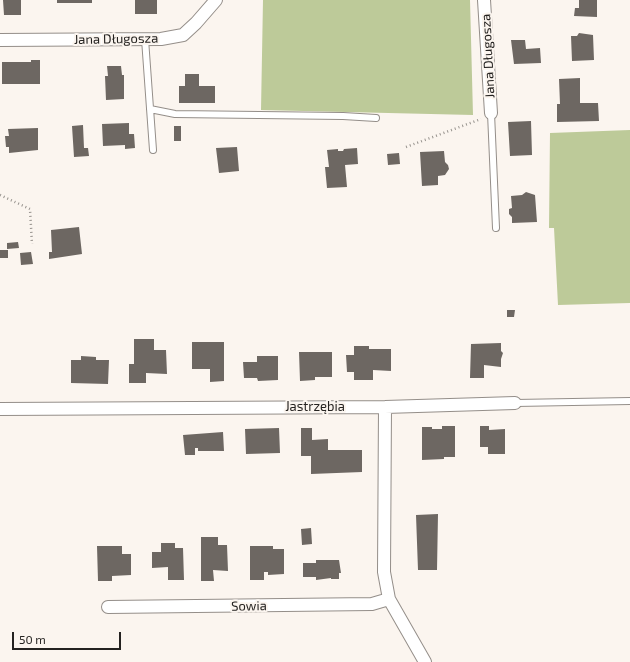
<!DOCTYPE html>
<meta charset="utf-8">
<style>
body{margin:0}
#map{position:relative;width:630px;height:662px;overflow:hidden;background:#fbf5ef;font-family:"Exo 2",sans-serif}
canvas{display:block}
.scale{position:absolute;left:12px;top:632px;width:109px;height:18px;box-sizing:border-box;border:2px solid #242220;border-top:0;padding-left:5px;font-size:12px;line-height:14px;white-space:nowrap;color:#242220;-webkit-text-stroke:3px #fbf5ef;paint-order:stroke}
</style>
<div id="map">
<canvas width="630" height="662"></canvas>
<div class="scale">50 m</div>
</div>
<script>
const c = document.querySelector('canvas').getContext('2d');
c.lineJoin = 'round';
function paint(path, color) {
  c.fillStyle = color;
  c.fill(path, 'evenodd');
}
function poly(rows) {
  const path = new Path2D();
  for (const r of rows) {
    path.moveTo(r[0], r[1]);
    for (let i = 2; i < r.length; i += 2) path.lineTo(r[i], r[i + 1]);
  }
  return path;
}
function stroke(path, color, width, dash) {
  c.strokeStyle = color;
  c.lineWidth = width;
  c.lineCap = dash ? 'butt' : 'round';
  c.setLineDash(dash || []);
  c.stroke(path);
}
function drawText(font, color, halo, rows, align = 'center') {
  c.font = font + ' "Exo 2",sans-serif';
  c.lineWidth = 4;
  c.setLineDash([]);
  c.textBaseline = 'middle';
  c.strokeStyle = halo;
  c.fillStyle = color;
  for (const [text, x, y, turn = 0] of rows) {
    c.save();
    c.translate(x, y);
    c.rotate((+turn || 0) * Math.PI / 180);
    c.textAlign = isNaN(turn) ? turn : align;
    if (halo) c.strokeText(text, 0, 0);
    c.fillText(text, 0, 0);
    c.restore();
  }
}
const green = poly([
 [263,0,470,0,473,115,261,110],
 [630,130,630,303,558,305,554,228,549,228,550,133]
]);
const building = poly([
 [3,0,21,0,21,15,4,15],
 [57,0,92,0,92,3,57,3],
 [135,0,157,0,157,14,135,14],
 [579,0,597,0,597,17,574,16,575,8,579,8],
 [579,33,593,35,594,60,572,61,571,36,577,36],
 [511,40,525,40,526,49,540,48,541,63,514,64],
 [31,60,40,60,40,84,2,84,2,62,31,62],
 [107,66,121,66,122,75,124,75,124,99,106,100,105,76,108,76],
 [185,74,199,74,199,86,215,86,215,103,179,103,179,86,185,86],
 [580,78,580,103,598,103,599,121,557,122,557,104,560,104,559,79],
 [531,121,532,155,510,156,508,122],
 [129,123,129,134,134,134,135,148,125,149,125,145,103,146,102,124],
 [83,125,84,148,88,148,89,156,74,157,72,126],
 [174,126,181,126,181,141,174,141],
 [38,128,38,150,9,153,9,147,6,147,5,136,9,136,8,129],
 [237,147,239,171,219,173,216,148],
 [357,148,358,164,345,165,347,187,327,188,325,167,329,167,327,150,338,149,338,151,343,151,344,149],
 [444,151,445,162,448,165,449,169,445,175,438,176,438,185,422,186,420,152],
 [399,153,400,164,388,165,387,154],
 [526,192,535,195,537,222,512,223,512,217,509,214,509,209,512,208,511,196,522,195],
 [79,227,82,254,49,259,49,252,52,252,51,230],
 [18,242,19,248,7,249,7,243],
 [0,250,8,250,8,258,0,258],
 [31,252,33,264,21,265,20,253],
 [507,310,515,310,514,317,507,317],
 [134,339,154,339,154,350,166,350,167,374,146,373,146,383,129,383,129,364,134,364],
 [192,342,224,342,224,381,210,382,210,369,192,369],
 [501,343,501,351,503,353,501,359,501,367,484,365,484,378,470,378,471,344],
 [354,346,369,346,369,349,391,349,391,371,373,370,373,380,354,380,354,372,347,372,346,355,354,355],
 [299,352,332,352,332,377,315,377,315,380,300,381],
 [81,356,96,357,96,360,109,360,108,384,71,383,71,360,81,360],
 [257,356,278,356,278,380,258,381,257,378,244,378,243,362,257,362],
 [442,426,455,426,455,457,444,457,444,459,422,460,422,427,432,427,432,429,442,429],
 [480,426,489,426,489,430,505,429,505,454,488,454,488,447,480,447],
 [279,428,280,453,246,454,245,429],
 [301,428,312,428,312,440,328,439,328,450,362,450,362,472,311,474,311,456,301,456],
 [223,432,224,451,198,451,198,448,195,448,195,455,185,455,183,435],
 [438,514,437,570,418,570,416,515],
 [311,528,312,544,302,545,301,529],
 [201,537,218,537,218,545,227,545,228,571,213,570,214,581,201,581],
 [161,543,175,543,175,548,183,548,184,580,168,580,168,567,152,568,152,552,161,552],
 [97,546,122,546,122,554,131,554,131,575,112,576,112,581,98,581],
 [250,546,273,546,273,549,284,549,284,574,268,575,268,572,264,572,264,580,250,580],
 [316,560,339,560,341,573,339,573,339,579,331,579,331,578,316,580,316,577,303,577,303,563,316,563]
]);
const path = poly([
 [406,147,481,119],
 [0,195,30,209,32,244]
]);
const service = poly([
 [145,39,153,150],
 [150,109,175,114,343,116,376,118],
 [491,113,496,228],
 [515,403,630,401]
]);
const minor = poly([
 [484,0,491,113],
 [0,40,161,39,183,35,196,23,216,0],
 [385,407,384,572,389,599,425,662],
 [0,409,385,407,515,403],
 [108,607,372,604,389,599]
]);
const streetNames = [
 ["Jana Długosza",116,39,-1],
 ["Jana Długosza",488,56,-93],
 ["Jastrzębia",315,407],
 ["Sowia",249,606,-1]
];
paint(green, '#bdca99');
paint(building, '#6d6762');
stroke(service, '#948e89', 8);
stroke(minor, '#948e89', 14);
stroke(path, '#97938e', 2.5, [1, 3]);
stroke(service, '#fff', 6);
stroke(minor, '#fff', 12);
drawText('13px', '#242220', '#fbf5ef', streetNames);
</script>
